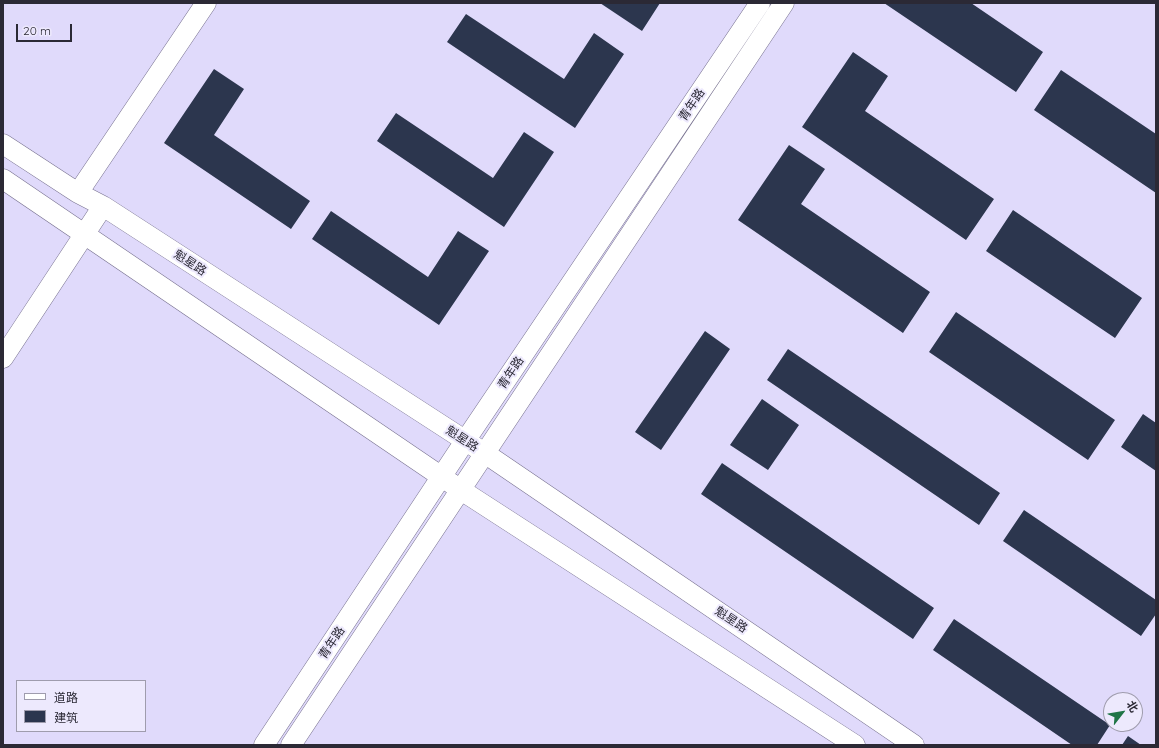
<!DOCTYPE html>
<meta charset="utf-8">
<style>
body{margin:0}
#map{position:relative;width:1159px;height:748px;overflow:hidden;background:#e0dafb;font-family:Quicksand,"Noto Sans SC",sans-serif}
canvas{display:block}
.frame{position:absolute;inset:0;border:4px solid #2b2935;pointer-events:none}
.legend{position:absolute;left:16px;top:680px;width:130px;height:52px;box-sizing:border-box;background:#ede9fd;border:1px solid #9f9cad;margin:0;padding:5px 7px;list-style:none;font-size:12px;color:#2b2935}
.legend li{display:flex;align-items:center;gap:8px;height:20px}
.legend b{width:20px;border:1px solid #9f9cad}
.north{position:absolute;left:1103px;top:692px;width:40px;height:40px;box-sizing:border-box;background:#ede9fd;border:1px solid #9f9cad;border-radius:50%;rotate:59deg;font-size:11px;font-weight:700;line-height:16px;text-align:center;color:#2b2935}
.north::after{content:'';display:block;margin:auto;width:14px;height:18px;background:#1f7446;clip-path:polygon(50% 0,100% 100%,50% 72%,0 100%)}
.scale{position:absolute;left:16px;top:24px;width:56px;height:18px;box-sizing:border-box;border:2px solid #2b2935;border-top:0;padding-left:5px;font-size:12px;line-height:14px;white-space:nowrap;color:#2b2935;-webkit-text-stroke:3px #ede9fd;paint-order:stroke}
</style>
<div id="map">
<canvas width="1159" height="748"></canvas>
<div class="frame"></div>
<ul class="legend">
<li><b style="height:5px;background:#fff"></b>道路</li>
<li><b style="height:11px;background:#2c364e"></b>建筑</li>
</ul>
<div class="north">北</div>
<div class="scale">20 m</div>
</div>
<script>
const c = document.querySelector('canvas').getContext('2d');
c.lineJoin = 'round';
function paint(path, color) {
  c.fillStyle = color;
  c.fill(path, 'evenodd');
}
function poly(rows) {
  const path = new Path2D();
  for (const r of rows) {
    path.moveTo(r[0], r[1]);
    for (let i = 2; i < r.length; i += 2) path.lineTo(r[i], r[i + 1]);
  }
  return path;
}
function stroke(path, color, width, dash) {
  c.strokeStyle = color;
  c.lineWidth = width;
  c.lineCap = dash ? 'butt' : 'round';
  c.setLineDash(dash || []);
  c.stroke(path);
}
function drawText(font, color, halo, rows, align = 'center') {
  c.font = font + ' Quicksand,"Noto Sans SC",sans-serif';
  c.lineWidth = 4;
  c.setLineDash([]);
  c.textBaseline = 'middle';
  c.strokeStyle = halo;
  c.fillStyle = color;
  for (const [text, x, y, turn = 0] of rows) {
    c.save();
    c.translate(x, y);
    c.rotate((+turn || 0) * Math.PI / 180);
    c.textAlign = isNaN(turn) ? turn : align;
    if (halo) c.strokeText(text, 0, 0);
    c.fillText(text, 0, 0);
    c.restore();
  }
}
const building = poly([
 [600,3,660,3,642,31],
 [884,3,971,3,1043,52,1016,92],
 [466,14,564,79,594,33,624,54,575,128,447,42],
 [853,52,888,76,865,111,994,199,966,240,802,127],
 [214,69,244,89,214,135,310,201,291,229,164,143],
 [1061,70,1156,134,1156,193,1034,110],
 [396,113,493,178,524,132,554,152,504,227,377,141],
 [789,145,825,169,801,204,930,292,903,333,738,220],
 [1013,210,1142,298,1115,338,986,251],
 [331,211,428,277,458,231,489,251,439,325,312,239],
 [956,312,1115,420,1088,460,929,352],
 [705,331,730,349,661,450,635,432],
 [788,349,1000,493,979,525,767,380],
 [762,399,799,425,768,470,730,445],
 [1143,414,1156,423,1156,471,1121,447],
 [722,463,934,608,913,639,701,494],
 [1024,510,1156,600,1156,614,1141,636,1003,541],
 [954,619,1110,725,1097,745,1072,745,933,650],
 [1128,736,1141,745,1122,745]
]);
const minor = poly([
 [3,144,78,193,103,206,486,454,914,745],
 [3,179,461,490,855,745],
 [78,193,206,3],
 [3,358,103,206],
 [264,745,465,441,760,3],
 [291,745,784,3]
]);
const streetNames = [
 ["青年路",692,105,-56],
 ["魁星路",190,263,33],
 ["青年路",511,373,-56],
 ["魁星路",462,439,33],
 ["魁星路",731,620,34],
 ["青年路",332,643,-56]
];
paint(building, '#2c364e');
stroke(minor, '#787290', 21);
stroke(minor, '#fff', 20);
drawText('12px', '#2b2935', '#ede9fd', streetNames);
</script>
